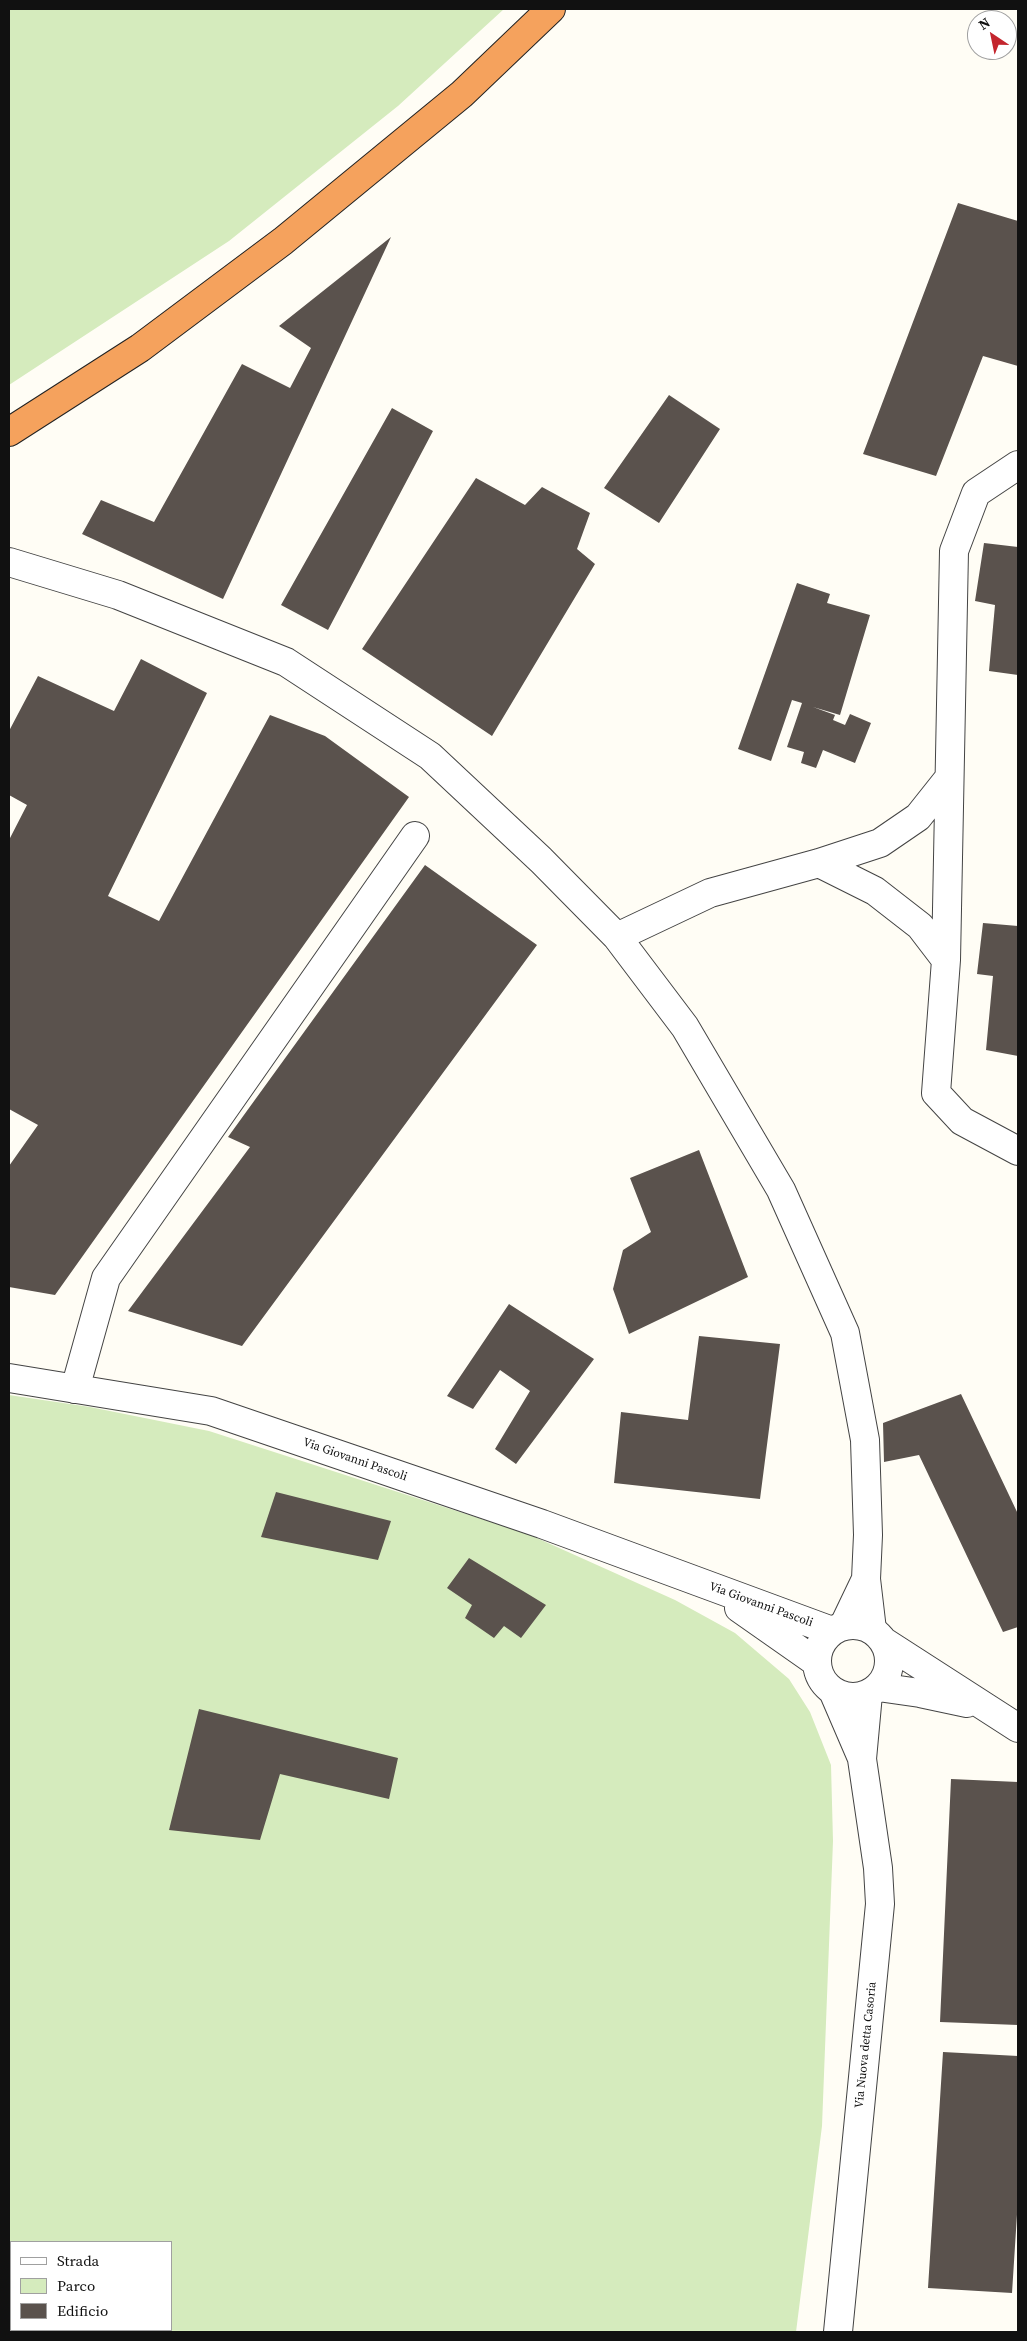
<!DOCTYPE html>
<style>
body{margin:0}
#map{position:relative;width:1027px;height:2341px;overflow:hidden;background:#fffdf5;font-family:"Source Serif 4",serif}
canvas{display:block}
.frame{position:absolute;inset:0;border:10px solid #111;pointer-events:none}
.legend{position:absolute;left:10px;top:2241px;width:162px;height:90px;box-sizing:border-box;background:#fff;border:1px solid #a0a0a0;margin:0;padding:6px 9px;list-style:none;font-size:15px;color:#111}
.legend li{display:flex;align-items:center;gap:10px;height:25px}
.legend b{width:25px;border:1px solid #a0a0a0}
.north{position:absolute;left:967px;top:10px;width:50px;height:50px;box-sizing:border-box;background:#fff;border:1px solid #a0a0a0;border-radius:50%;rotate:326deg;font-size:14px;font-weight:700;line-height:20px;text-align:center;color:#111}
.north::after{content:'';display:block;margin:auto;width:18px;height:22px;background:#c4262e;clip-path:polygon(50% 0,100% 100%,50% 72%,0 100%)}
</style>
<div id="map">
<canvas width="1027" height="2341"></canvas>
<div class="frame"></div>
<ul class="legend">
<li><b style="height:6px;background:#fff"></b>Strada</li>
<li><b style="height:14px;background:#d5ebbd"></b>Parco</li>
<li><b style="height:14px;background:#5a524d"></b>Edificio</li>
</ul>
<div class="north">N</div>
</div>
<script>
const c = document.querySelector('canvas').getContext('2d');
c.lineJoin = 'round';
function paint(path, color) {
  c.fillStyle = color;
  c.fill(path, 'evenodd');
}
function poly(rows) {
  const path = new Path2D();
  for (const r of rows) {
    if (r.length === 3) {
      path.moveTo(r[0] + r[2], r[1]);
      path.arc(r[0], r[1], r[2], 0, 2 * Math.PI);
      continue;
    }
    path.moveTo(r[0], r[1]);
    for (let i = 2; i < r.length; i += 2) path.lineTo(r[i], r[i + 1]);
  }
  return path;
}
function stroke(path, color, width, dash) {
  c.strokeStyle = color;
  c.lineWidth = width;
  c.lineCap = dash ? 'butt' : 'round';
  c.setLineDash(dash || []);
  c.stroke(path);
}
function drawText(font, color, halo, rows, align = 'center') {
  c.font = font + ' "Source Serif 4",serif';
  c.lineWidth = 5;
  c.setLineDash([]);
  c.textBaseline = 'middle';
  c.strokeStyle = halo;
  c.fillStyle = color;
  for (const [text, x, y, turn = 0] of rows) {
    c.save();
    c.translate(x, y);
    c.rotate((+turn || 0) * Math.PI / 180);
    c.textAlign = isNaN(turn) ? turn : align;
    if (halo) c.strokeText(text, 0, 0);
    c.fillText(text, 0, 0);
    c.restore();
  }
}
const green = poly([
 [9,9,504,9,398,106,229,241,9,385],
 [9,1395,90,1407,209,1431,528,1534,675,1600,735,1633,789,1679,810,1712,831,1765,833,1841,822,2126,796,2332,9,2332],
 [11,2242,171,2242,171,2330,11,2330]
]);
const building = poly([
 [958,203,1018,221,1018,366,983,356,936,476,863,454],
 [391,237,223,599,82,534,101,500,154,522,242,364,290,388,311,348,279,326],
 [669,395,720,429,659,523,604,488],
 [392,408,433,431,328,630,281,605],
 [476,478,525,505,542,487,590,513,577,549,595,564,492,736,362,649],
 [984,543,1018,547,1018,675,989,671,995,605,975,601],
 [797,583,830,594,827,603,870,615,840,715,813,707,835,715,833,720,845,725,850,714,871,723,855,763,823,750,816,768,801,763,804,752,787,747,802,703,792,700,771,761,738,749],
 [141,659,207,693,108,896,159,921,270,715,325,736,409,797,55,1295,9,1287,9,1166,38,1125,9,1109,9,840,27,805,9,795,9,731,38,676,114,711],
 [425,865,537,945,242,1346,128,1311,250,1147,228,1137],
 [983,923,1018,926,1018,1056,986,1050,993,976,977,974],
 [699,1150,748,1277,629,1334,613,1289,623,1250,651,1232,630,1178],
 [509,1304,594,1359,516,1464,495,1449,530,1391,500,1370,473,1409,447,1396],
 [699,1336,780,1344,760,1499,614,1483,621,1412,688,1420],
 [961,1394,1018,1514,1018,1627,1003,1632,919,1455,884,1462,883,1423],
 [276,1492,391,1521,378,1560,261,1537],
 [469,1558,546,1605,521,1638,504,1626,494,1638,465,1618,472,1605,447,1588],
 [199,1709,398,1758,389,1799,280,1774,260,1840,169,1830],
 [951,1779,1018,1782,1018,2025,940,2022],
 [943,2052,1018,2056,1018,2199,1012,2293,928,2288]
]);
const minor = poly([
 [1018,465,976,493,954,551,946,960,936,1093,962,1121,1018,1151],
 [9,562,118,595,286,662,430,756,541,860,617,937,685,1027,781,1190,845,1333,865,1440,868,1535,866,1579,872,1630],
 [819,863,875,891,920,926,946,960],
 [617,937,710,893,819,863,880,843,918,817,949,778],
 [75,1389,106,1278,415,836],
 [844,1625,866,1579]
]);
const tertiary = poly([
 [9,1378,211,1411,542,1524,832,1631],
 [739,1608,816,1662],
 [853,1661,36],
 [883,1641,1018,1728],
 [878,1687,920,1693,967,1703],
 [833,1691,861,1756],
 [838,2332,880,1904,878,1868,862,1759,868,1694]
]);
const motorway = poly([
 [9,432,140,348,283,241,462,94,551,9]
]);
const streetNames = [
 ["Via Giovanni Pascoli",355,1460,19],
 ["Via Giovanni Pascoli",761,1605,20],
 ["Via Nuova detta Casoria",866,2045,-84]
];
paint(green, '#d5ebbd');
paint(building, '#5a524d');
stroke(minor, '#444', 30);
stroke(tertiary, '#444', 30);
stroke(motorway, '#222', 30);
stroke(minor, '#fff', 28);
stroke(tertiary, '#fff', 28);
stroke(motorway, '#f5a25d', 28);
drawText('12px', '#111', '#fff', streetNames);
</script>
